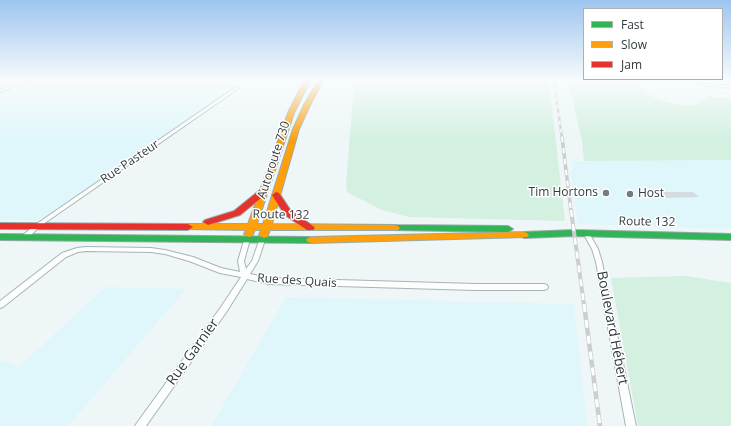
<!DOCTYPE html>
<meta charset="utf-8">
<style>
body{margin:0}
#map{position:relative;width:731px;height:426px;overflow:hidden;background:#eef6f8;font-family:"Open Sans",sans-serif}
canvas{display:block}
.legend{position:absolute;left:583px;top:8px;width:140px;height:72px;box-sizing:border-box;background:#fff;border:1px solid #adb1b2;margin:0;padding:5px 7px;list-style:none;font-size:12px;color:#313b3e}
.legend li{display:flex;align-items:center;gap:8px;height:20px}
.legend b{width:20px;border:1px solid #adb1b2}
</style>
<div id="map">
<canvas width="731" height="426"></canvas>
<ul class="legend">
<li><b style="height:5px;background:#30b455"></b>Fast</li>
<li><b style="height:5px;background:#ff9f0a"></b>Slow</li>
<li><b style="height:5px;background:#e5322d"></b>Jam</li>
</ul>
</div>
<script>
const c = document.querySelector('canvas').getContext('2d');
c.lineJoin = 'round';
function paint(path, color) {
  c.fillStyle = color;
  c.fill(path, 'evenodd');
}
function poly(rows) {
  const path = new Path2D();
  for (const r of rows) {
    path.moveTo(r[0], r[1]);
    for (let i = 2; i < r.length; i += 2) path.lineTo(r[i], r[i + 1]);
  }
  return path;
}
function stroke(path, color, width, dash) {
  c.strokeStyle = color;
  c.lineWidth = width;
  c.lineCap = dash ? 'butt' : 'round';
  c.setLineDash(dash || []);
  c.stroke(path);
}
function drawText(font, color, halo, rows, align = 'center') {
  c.font = font + ' "Open Sans",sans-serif';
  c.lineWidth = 3;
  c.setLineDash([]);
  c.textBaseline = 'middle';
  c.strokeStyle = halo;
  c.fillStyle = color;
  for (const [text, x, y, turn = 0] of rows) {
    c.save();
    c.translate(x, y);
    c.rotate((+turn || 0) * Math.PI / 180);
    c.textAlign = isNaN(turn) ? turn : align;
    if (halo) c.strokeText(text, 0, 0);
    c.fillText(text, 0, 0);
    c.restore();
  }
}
const built = poly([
 [25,81,234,81,231,84,238,85,48,216,36,220,0,220,0,91],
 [731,160,731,229,578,224,570,173,573,168,572,161],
 [105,287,186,289,68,426,0,426,0,360,19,367],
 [286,297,574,304,587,426,211,426]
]);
const green = poly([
 [360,81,549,81,565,221,409,217,382,210,347,192,346,185,354,84],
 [568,81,644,81,640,83,645,92,659,100,673,104,692,106,709,96,729,99,731,100,731,160,584,161,582,141],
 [685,276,731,283,731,426,638,426,611,278]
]);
const building = poly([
 [661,192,693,192,699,197,666,198]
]);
const street = poly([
 [21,81,27,81,0,92,0,90,21,81],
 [700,83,731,86,731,88,701,85,699,84,700,83],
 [236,87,239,88,39,227,27,239,23,239,22,237,23,235,35,225,236,87],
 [584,231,586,231,589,233,598,249,602,262,636,426,626,426,596,262,592,249,583,233,584,231],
 [245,237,249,237,250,239,244,261,246,269,252,261,260,238,264,238,265,240,258,261,250,274,269,278,475,284,544,284,547,285,548,287,547,289,544,290,475,290,269,284,247,279,227,311,146,426,135,426,137,423,221,307,241,277,220,273,189,261,165,254,151,252,86,251,78,252,66,257,3,307,0,308,0,301,62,253,77,248,86,247,151,248,165,250,193,257,221,268,240,272,238,261,245,237]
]);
const fast = poly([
 [395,225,508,226,513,229,508,232,392,230,390,228,392,226,395,225],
 [574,230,731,234,731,240,574,236,524,238,519,235,524,232,574,230],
 [0,234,311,237,314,238,316,240,314,242,311,243,0,240,0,234]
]);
const slow = poly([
 [304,81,310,81,294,113,257,224,263,224,293,129,304,105,318,81,323,81,310,105,299,129,272,224,395,225,398,226,400,228,398,230,270,230,267,237,264,238,259,235,261,230,255,230,252,236,249,237,244,234,246,230,185,229,183,227,185,225,188,224,248,224,288,113,304,81],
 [524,232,527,233,529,235,527,237,311,243,308,242,306,240,308,238,311,237,524,232]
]);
const jam = poly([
 [263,189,267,192,266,194,240,215,208,225,203,222,205,220,234,211,260,190,263,189],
 [276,192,279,193,291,211,313,226,315,228,313,230,307,230,285,215,272,195,276,192],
 [0,223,188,224,193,227,188,230,0,229,0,223]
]);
const railFar3 = poly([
 [554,81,562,138]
]);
const railFar2 = poly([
 [562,137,571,211]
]);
const railFar1 = poly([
 [571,210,584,305]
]);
const rail = poly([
 [584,304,600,426]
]);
const markers = [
 [606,193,4,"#737c7f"],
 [630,194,4,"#737c7f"]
];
const streetNames = [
 ["Autoroute 730",274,160,-72],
 ["Rue Pasteur",130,162,-34],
 ["Route 132",281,215,1],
 ["Route 132",647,222,1],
 ["Rue des Quais",297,281,4]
];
const poiNames = [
 ["Tim Hortons",598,193],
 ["Host",638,194,"left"]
];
const nearStreetnames = [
 ["Boulevard Hébert",612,328,79],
 ["Rue Garnier",193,352,-54]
];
paint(built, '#dff7fb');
paint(green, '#d3f0e1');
paint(building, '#d3dce1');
stroke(street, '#abb3b5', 2);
stroke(fast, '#96aaa9', 2);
stroke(slow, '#96aaa9', 2);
stroke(jam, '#96aaa9', 2);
paint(street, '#fcfefe');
paint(fast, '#30b455');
paint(slow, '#ff9f0a');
paint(jam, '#e5322d');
stroke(railFar3, '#cbcece', 2.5);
stroke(railFar2, '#cbcece', 3.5);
stroke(railFar1, '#cbcece', 4);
stroke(rail, '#cbcece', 4.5);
stroke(railFar3, '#fff', 1.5, [4]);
stroke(railFar2, '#fff', 2, [5.5]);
stroke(railFar1, '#fff', 2.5, [7]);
stroke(rail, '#fff', 3, [8]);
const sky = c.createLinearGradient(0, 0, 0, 141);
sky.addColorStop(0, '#9dc5ef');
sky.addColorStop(0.57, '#f7fbfc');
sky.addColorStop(1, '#f7fbfc00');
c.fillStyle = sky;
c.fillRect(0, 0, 731, 141);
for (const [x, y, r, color] of markers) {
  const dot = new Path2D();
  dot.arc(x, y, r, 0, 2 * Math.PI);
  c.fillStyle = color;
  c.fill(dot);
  stroke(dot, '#fff', 1.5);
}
drawText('12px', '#313b3e', '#fff', streetNames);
drawText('12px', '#313b3e', '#fff', poiNames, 'right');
drawText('14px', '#313b3e', '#fff', nearStreetnames);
</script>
